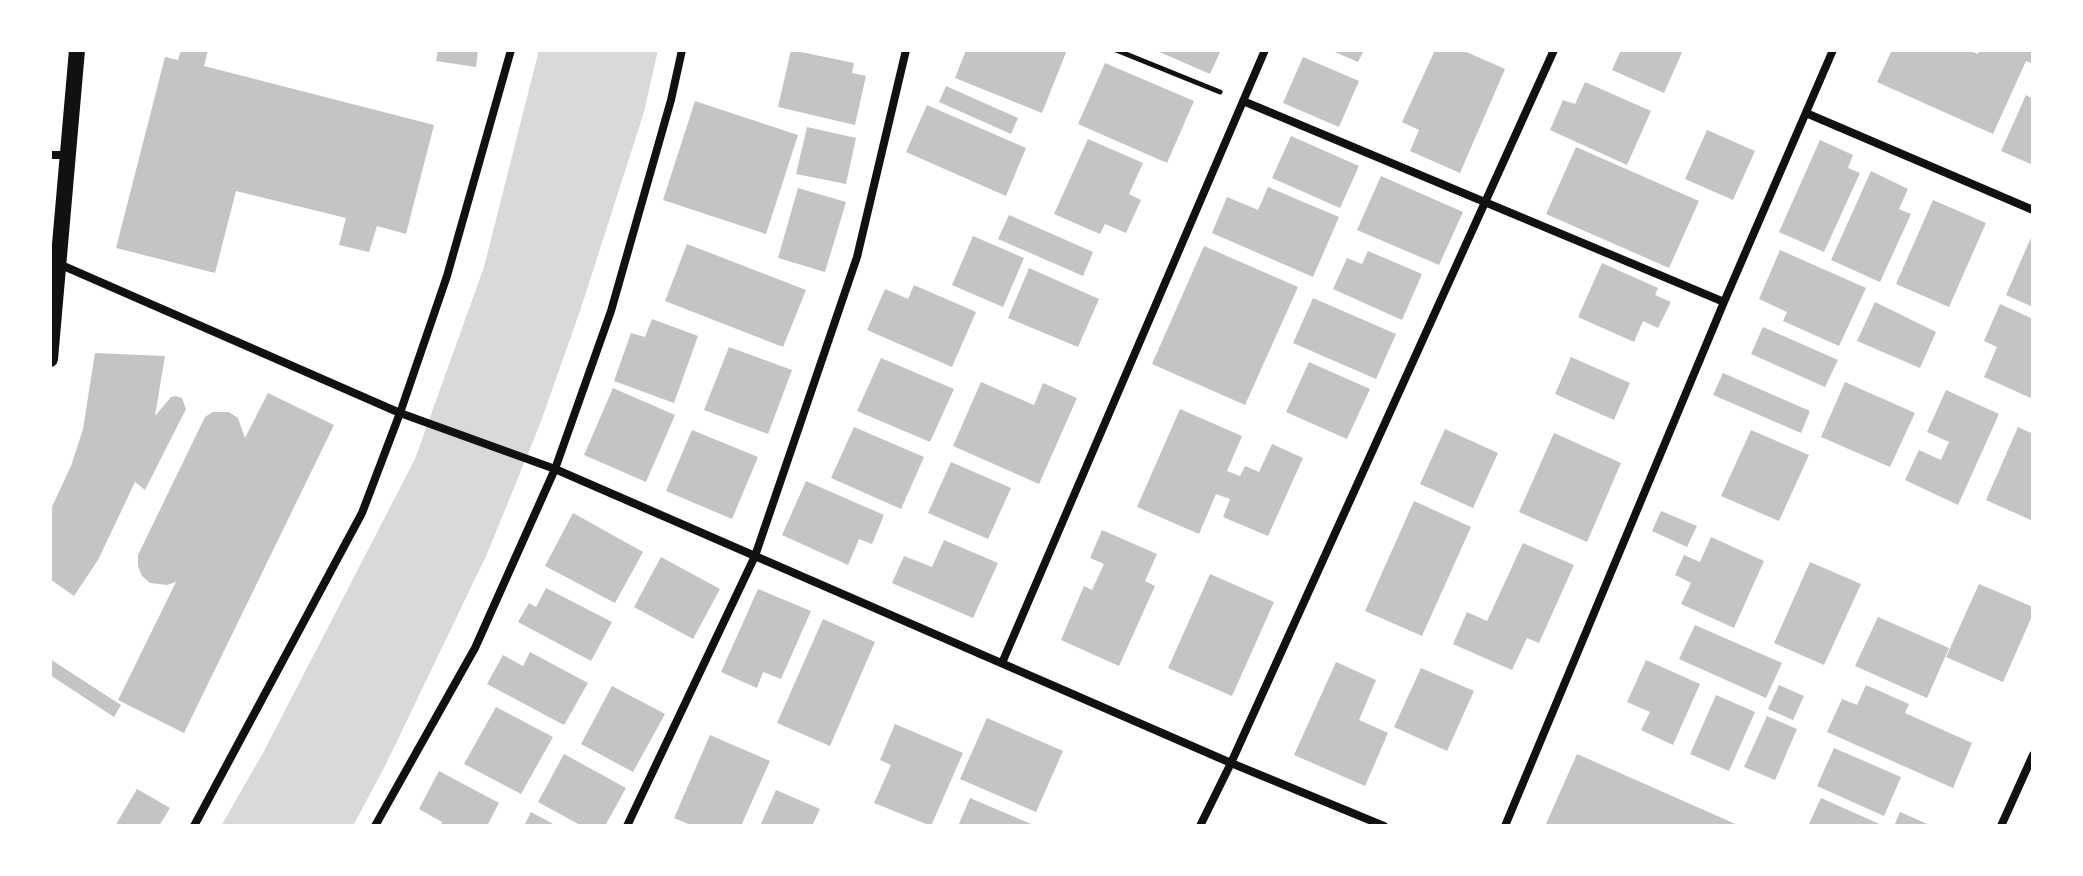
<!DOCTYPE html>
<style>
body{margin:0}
#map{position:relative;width:2083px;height:876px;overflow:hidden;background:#fff;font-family:Georgia,serif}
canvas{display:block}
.frame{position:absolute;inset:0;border:52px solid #fff;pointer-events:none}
</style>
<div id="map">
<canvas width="2083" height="876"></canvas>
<div class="frame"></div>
</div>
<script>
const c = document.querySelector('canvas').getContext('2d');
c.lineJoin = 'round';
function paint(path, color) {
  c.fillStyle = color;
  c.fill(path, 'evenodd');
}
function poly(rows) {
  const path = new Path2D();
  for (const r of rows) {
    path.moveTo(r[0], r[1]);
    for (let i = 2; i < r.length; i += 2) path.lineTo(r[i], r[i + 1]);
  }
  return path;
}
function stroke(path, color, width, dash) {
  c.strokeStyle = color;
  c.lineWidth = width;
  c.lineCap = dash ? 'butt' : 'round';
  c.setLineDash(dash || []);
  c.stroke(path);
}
const water = poly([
 [539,50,658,50,644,112,581,308,540,424,487,554,385,766,353,826,221,826,263,753,415,459,484,267]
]);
const building = poly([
 [181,50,208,50,204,66,434,125,406,234,377,226,369,252,339,245,346,218,236,191,215,273,116,248,165,57,178,60],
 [438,50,478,50,476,67,436,61],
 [791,50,854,63,852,73,866,76,855,125,778,107],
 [966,50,1067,50,1042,113,955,78],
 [1155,50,1221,50,1210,74],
 [1330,50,1364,50,1358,62],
 [1435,50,1462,50,1505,69,1460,173,1410,151,1419,130,1402,122],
 [1621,50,1683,50,1664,93,1612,70],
 [1892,50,1968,50,1978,54,1980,50,2033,50,2033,64,2026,61,1993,134,1877,82],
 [1303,57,1359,81,1339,127,1283,103],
 [1105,63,1194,101,1167,163,1078,124],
 [1585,82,1651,111,1627,165,1550,130,1563,100,1575,104],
 [946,86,1018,118,1011,134,939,102],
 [2026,95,2033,99,2033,165,2001,151],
 [695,101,798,135,766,234,663,200],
 [927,105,1026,148,1006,196,906,152],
 [807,127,856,138,846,184,796,174],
 [1707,130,1755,151,1733,200,1685,179],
 [1291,136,1359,166,1340,208,1272,178],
 [1088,139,1143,163,1129,194,1141,200,1126,233,1105,224,1100,234,1054,214],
 [1820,140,1853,155,1848,168,1860,173,1824,252,1779,232],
 [1576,147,1699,201,1669,268,1546,214],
 [1871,171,1908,189,1899,209,1911,214,1880,282,1831,260],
 [1381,176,1463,212,1439,265,1357,230],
 [1268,187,1339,217,1313,277,1212,233,1227,197,1258,210],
 [798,188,846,202,825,272,778,258],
 [1933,200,1986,223,1949,307,1896,284],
 [1009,215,1093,252,1083,276,998,239],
 [2033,233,2033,307,2006,295],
 [973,236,1024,258,1003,307,952,285],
 [687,244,806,290,783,347,665,301],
 [1204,246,1298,287,1245,405,1152,364],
 [1780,250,1866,288,1839,346,1783,321,1787,312,1759,299],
 [1368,251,1422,274,1402,320,1333,289,1347,258,1362,264],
 [1602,263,1658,288,1655,295,1671,302,1658,328,1643,321,1634,342,1578,317],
 [1029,268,1099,299,1078,347,1008,318],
 [914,285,976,312,952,367,867,330,885,289,908,299],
 [1313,298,1396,334,1376,379,1293,343],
 [1875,302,1936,332,1920,368,1857,341],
 [2000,304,2033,319,2033,399,1984,377,1997,347,1984,341],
 [652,319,698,336,674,403,614,381,631,333,645,337],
 [1763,327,1838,360,1825,387,1751,354],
 [729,347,792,370,768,434,704,410],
 [95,353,165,356,155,416,171,397,176,396,182,398,186,409,145,490,135,482,98,560,74,596,50,579,50,511,71,466,83,429],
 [1571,357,1630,383,1614,420,1555,394],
 [881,358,954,389,930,442,857,411],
 [1309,362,1370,389,1347,439,1286,412],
 [1723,373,1810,411,1801,433,1713,395],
 [981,382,1034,405,1043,383,1077,398,1039,484,953,446],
 [1845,382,1915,413,1890,467,1821,437],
 [613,388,675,415,646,482,584,455],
 [1946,390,1999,414,1958,505,1905,480,1919,450,1941,460,1949,442,1927,432],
 [268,393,334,425,184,733,118,700,176,582,167,585,150,583,142,576,138,566,138,555,205,417,213,412,229,412,238,418,245,438],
 [1180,409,1242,436,1227,471,1240,476,1245,466,1259,472,1272,444,1303,458,1268,536,1223,517,1230,499,1216,494,1199,534,1137,507],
 [854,427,924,457,901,509,831,478],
 [2018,427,2033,434,2033,521,1986,500],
 [1445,429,1498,453,1473,508,1420,484],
 [692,430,758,457,732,519,666,491],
 [1751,430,1809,455,1779,521,1721,496],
 [1554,433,1621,463,1587,542,1519,512],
 [951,462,1011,488,988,539,928,513],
 [806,481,884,515,872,544,859,539,848,565,782,535],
 [1414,501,1471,527,1422,636,1365,611],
 [1661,511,1697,526,1687,547,1652,531],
 [573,513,643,552,615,603,545,566],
 [1102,530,1157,554,1145,581,1155,586,1119,666,1061,640,1084,586,1092,590,1104,564,1090,558],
 [1711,537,1764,561,1734,628,1681,604,1691,583,1675,575,1684,555,1700,562],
 [944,540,998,563,973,618,892,583,904,556,932,567],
 [1523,543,1574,565,1539,643,1527,638,1512,670,1453,644,1467,612,1487,621],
 [661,557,720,589,693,639,634,607],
 [1810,562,1861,584,1824,665,1774,643],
 [1210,574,1274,602,1232,696,1168,668],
 [1979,584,2033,607,2033,614,2003,682,1946,657],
 [546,588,612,622,591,661,518,622,529,603,536,607],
 [758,589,811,611,781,679,763,672,757,688,721,672],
 [1878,617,1949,648,1927,698,1855,666],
 [823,619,875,642,830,746,777,723],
 [1695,625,1782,663,1766,698,1679,659],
 [530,652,588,683,564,725,487,684,503,655,523,666],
 [50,659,121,705,114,717,50,675],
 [1646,660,1700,684,1673,745,1641,730,1650,712,1627,702],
 [1336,662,1376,680,1359,720,1388,733,1365,786,1294,755],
 [1421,668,1474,691,1447,751,1394,727],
 [1779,685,1804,696,1793,720,1768,709],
 [1866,685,1909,704,1905,713,1972,743,1953,788,1827,732,1842,699,1857,705],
 [612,686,665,714,633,772,581,744],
 [1716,695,1755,712,1729,771,1690,754],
 [496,707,553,737,521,794,464,764],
 [1767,716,1797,729,1775,780,1744,767],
 [987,718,1063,751,1036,812,960,779],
 [895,724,963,753,931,826,874,803,891,765,880,760],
 [710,735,770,761,741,826,693,826,674,818],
 [1834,748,1901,777,1884,816,1817,786],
 [564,754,626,788,605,826,582,826,538,802],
 [1577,754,1740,826,1545,826],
 [439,771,499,803,487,826,440,826,442,822,419,809],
 [137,789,170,808,159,826,115,826],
 [776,790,820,809,812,826,760,826],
 [970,798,1036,826,958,826],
 [1821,798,1884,826,1808,826],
 [531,812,557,826,524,826],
 [1900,812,1932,826,1894,826]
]);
const path = poly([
 [1116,50,1220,92]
]);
const minor = poly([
 [1243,101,1724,302],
 [1806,113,2033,210],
 [50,155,67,155],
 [59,264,400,413,555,469,1231,763,1384,826],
 [1002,663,1265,50],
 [194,826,362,513,400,413,447,276,511,50],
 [375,826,475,648,555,469,611,311,671,100,682,50],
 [627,826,755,556,857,257,906,50],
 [1200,826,1231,763,1554,50],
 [1505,826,1724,302,1833,50],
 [2001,826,2033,755]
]);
const secondary = poly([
 [50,359,77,50]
]);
paint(water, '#d9d9d9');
paint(building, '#c4c4c4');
stroke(path, '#111', 5);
stroke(minor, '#111', 8);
stroke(secondary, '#111', 16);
</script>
